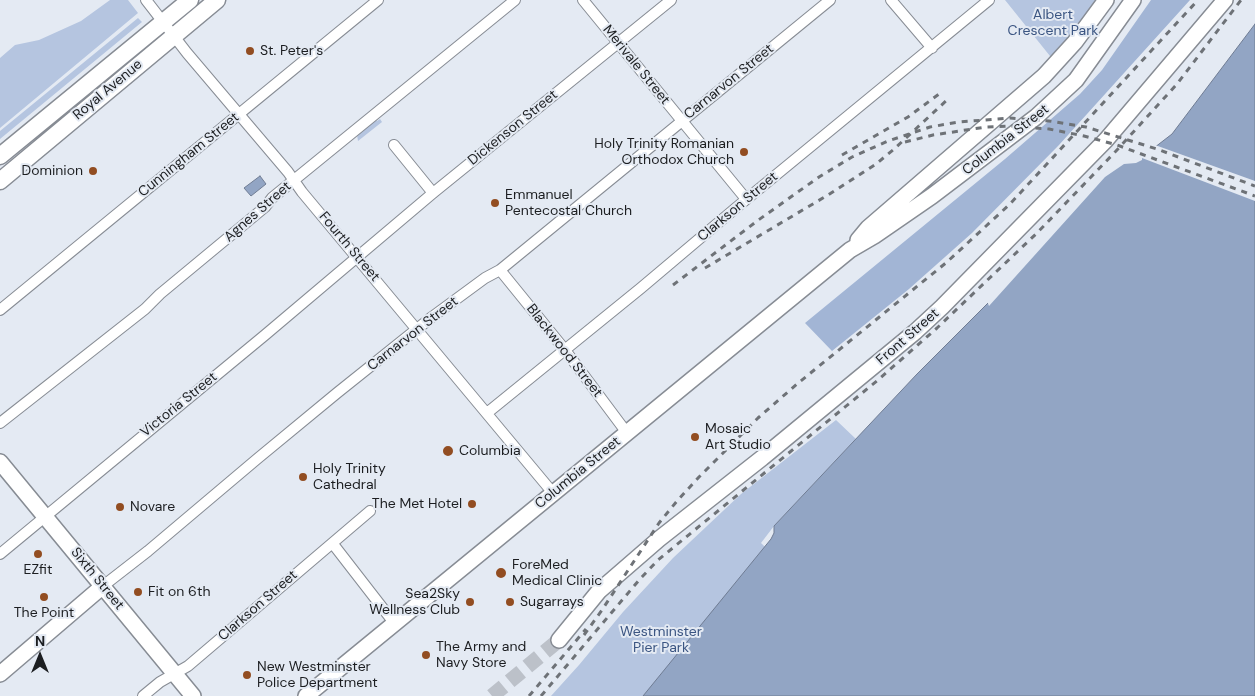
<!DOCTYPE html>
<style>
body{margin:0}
#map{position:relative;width:1255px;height:696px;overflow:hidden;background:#e4eaf3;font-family:"DM Sans",sans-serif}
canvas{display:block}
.north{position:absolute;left:15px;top:631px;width:50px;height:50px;-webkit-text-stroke:4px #e4eaf3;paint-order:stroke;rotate:0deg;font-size:14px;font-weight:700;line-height:20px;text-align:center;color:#1c1e21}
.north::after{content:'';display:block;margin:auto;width:18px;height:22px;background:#1c1e21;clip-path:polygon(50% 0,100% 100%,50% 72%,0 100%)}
</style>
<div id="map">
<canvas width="1255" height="696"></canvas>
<div class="north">N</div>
</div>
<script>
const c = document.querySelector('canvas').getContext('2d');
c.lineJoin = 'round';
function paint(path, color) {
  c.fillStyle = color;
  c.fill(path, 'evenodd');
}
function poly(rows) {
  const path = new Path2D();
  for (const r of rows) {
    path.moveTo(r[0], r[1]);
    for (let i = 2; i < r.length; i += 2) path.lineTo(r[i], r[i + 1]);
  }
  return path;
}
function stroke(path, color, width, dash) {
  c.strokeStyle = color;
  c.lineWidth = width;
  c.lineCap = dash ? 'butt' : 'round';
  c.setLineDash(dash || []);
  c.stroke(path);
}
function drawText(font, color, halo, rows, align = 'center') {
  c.font = font + ' "DM Sans",sans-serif';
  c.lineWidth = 4;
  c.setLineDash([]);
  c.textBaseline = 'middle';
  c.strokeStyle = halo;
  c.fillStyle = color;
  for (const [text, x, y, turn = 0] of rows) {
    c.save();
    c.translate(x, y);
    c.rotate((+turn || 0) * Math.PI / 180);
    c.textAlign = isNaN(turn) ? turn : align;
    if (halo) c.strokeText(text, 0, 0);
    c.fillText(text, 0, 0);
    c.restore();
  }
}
const green = poly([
 [110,0,128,0,138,13,0,128,0,58,15,45,39,40,81,21],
 [1005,0,1099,0,1054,61],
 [138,18,142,22,0,139,0,131],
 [375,119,377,121,380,119,382,122,358,141,357,135],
 [836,420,856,439,774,526,761,543,794,575,646,696,645,695,643,696,551,696,579,665,623,612,673,558,741,494]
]);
const forest = poly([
 [1151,0,1190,0,1059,145,972,233,909,289,832,351,805,323,1005,159,1080,94,1102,70]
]);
const water = poly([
 [1255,24,1255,696,643,696,771,539,774,533,774,526,917,374,989,302,1104,175,1121,163,1137,161,1172,134,1255,24],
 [260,176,266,184,251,196,244,188,260,176]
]);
const pier = poly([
 [1155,145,1255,181,1255,201,1142,158,1142,160,1136,163,1124,164,1105,177,989,306,987,301,1102,173,1120,161,1136,159]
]);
const secondaryTunnel = poly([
 [492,696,559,640]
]);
const street = poly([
 [146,0,187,53,288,172,302,192,553,493],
 [583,0,746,199],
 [891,0,932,48],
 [394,145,433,193],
 [500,270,565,350,627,433],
 [0,310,378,0],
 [487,413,641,288,737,207,989,0],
 [0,423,145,309,160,294,265,207,272,198,515,0],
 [333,544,395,624],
 [0,554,265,335,433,193,671,0],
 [103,586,148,551,257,459,337,393,432,317,485,278,500,270,830,0],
 [143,696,160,682,188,666,370,511]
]);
const secondary = poly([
 [858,240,868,228,1044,76,1075,42,1106,0],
 [0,462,193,696],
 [559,640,599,591,659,539,762,458,915,332,942,307,1106,140,1225,0],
 [0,674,103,586],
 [306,696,850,250,874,236,932,196,1036,117,1076,80,1133,0]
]);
const primary = poly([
 [0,156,190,0],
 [0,181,217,0]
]);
const rail = poly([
 [905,142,933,135,986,127,1011,126,1049,129,1084,136,1117,145,1255,196],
 [842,155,908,117,939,94],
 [705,268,828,195,876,164,893,150,947,100],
 [673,285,757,221,819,177,852,157,888,141,930,127,959,122,1010,118,1049,121,1086,127,1157,149,1255,186],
 [584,635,602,610,659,523,677,501,699,477,758,418,797,384,947,262,1010,204,1198,0],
 [529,696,586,629],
 [541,696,640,579,658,560,878,380,937,328,1037,233,1116,151,1177,84,1241,0]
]);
const markers = [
 [250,51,5,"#924d21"],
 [744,152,5,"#924d21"],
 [93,171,5,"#924d21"],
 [495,203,5,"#924d21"],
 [695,437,5,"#924d21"],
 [448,451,6,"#924d21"],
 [303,477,5,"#924d21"],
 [472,504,5,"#924d21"],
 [120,507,5,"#924d21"],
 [38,554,5,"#924d21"],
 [501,573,6,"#924d21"],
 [138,592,5,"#924d21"],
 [44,597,5,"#924d21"],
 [470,602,5,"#924d21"],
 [510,602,5,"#924d21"],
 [426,655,5,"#924d21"],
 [247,675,5,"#924d21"]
];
const parkNames = [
 ["Albert",1053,15],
 ["Crescent Park",1053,31],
 ["Westminster",661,632],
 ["Pier Park",661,648]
];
const poiNames = [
 ["St. Peter's",260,51],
 ["Holy Trinity Romanian",734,144,"right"],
 ["Orthodox Church",734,160,"right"],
 ["Dominion",83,171,"right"],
 ["Emmanuel",505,195],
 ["Pentecostal Church",505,211],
 ["Mosaic",705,429],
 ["Art Studio",705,445],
 ["Columbia",459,451],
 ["Holy Trinity",313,469],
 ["Cathedral",313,485],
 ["The Met Hotel",462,504,"right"],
 ["Novare",130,507],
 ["ForeMed",512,565],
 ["Medical Clinic",512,581],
 ["EZfit",38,570,"center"],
 ["Fit on 6th",148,592],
 ["Sea2Sky",460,594,"right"],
 ["Wellness Club",460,610,"right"],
 ["Sugarrays",520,602],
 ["The Point",44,613,"center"],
 ["The Army and",436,647],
 ["Navy Store",436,663],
 ["New Westminster",257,667],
 ["Police Department",257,683]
];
const streetNames = [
 ["Merivale Street",636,65,51],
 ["Carnarvon Street",729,82,-39],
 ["Royal Avenue",108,90,-40],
 ["Dickenson Street",513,128,-39],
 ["Columbia Street",1006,140,-38],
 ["Cunningham Street",189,155,-39],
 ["Clarkson Street",738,207,-40],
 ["Agnes Street",258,212,-41],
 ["Fourth Street",349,247,50],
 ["Carnarvon Street",413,334,-38],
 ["Front Street",908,337,-41],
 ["Blackwood Street",564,351,52],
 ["Victoria Street",179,405,-39],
 ["Columbia Street",578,473,-39],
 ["Sixth Street",97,579,51],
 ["Clarkson Street",258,606,-41]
];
paint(green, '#b5c5e0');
paint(forest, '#a2b5d5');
paint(water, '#92a5c4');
stroke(water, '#6f7c93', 1);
paint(pier, '#e4eaf3');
stroke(secondaryTunnel, '#bcc1c9', 15, [15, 8]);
stroke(street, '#878c94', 12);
stroke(secondary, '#878c94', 18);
stroke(primary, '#878c94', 19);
stroke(street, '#fff', 10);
stroke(secondary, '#fff', 15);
stroke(primary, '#fff', 16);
stroke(rail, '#6e7277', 3, [6, 6]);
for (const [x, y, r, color] of markers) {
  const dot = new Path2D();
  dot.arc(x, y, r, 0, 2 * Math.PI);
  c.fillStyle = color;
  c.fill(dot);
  stroke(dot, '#e4eaf3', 2);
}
drawText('14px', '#3b5582', '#e4eaf3', parkNames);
drawText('14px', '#1c1e21', '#e4eaf3', poiNames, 'left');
drawText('14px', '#1c1e21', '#e4eaf3', streetNames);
</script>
